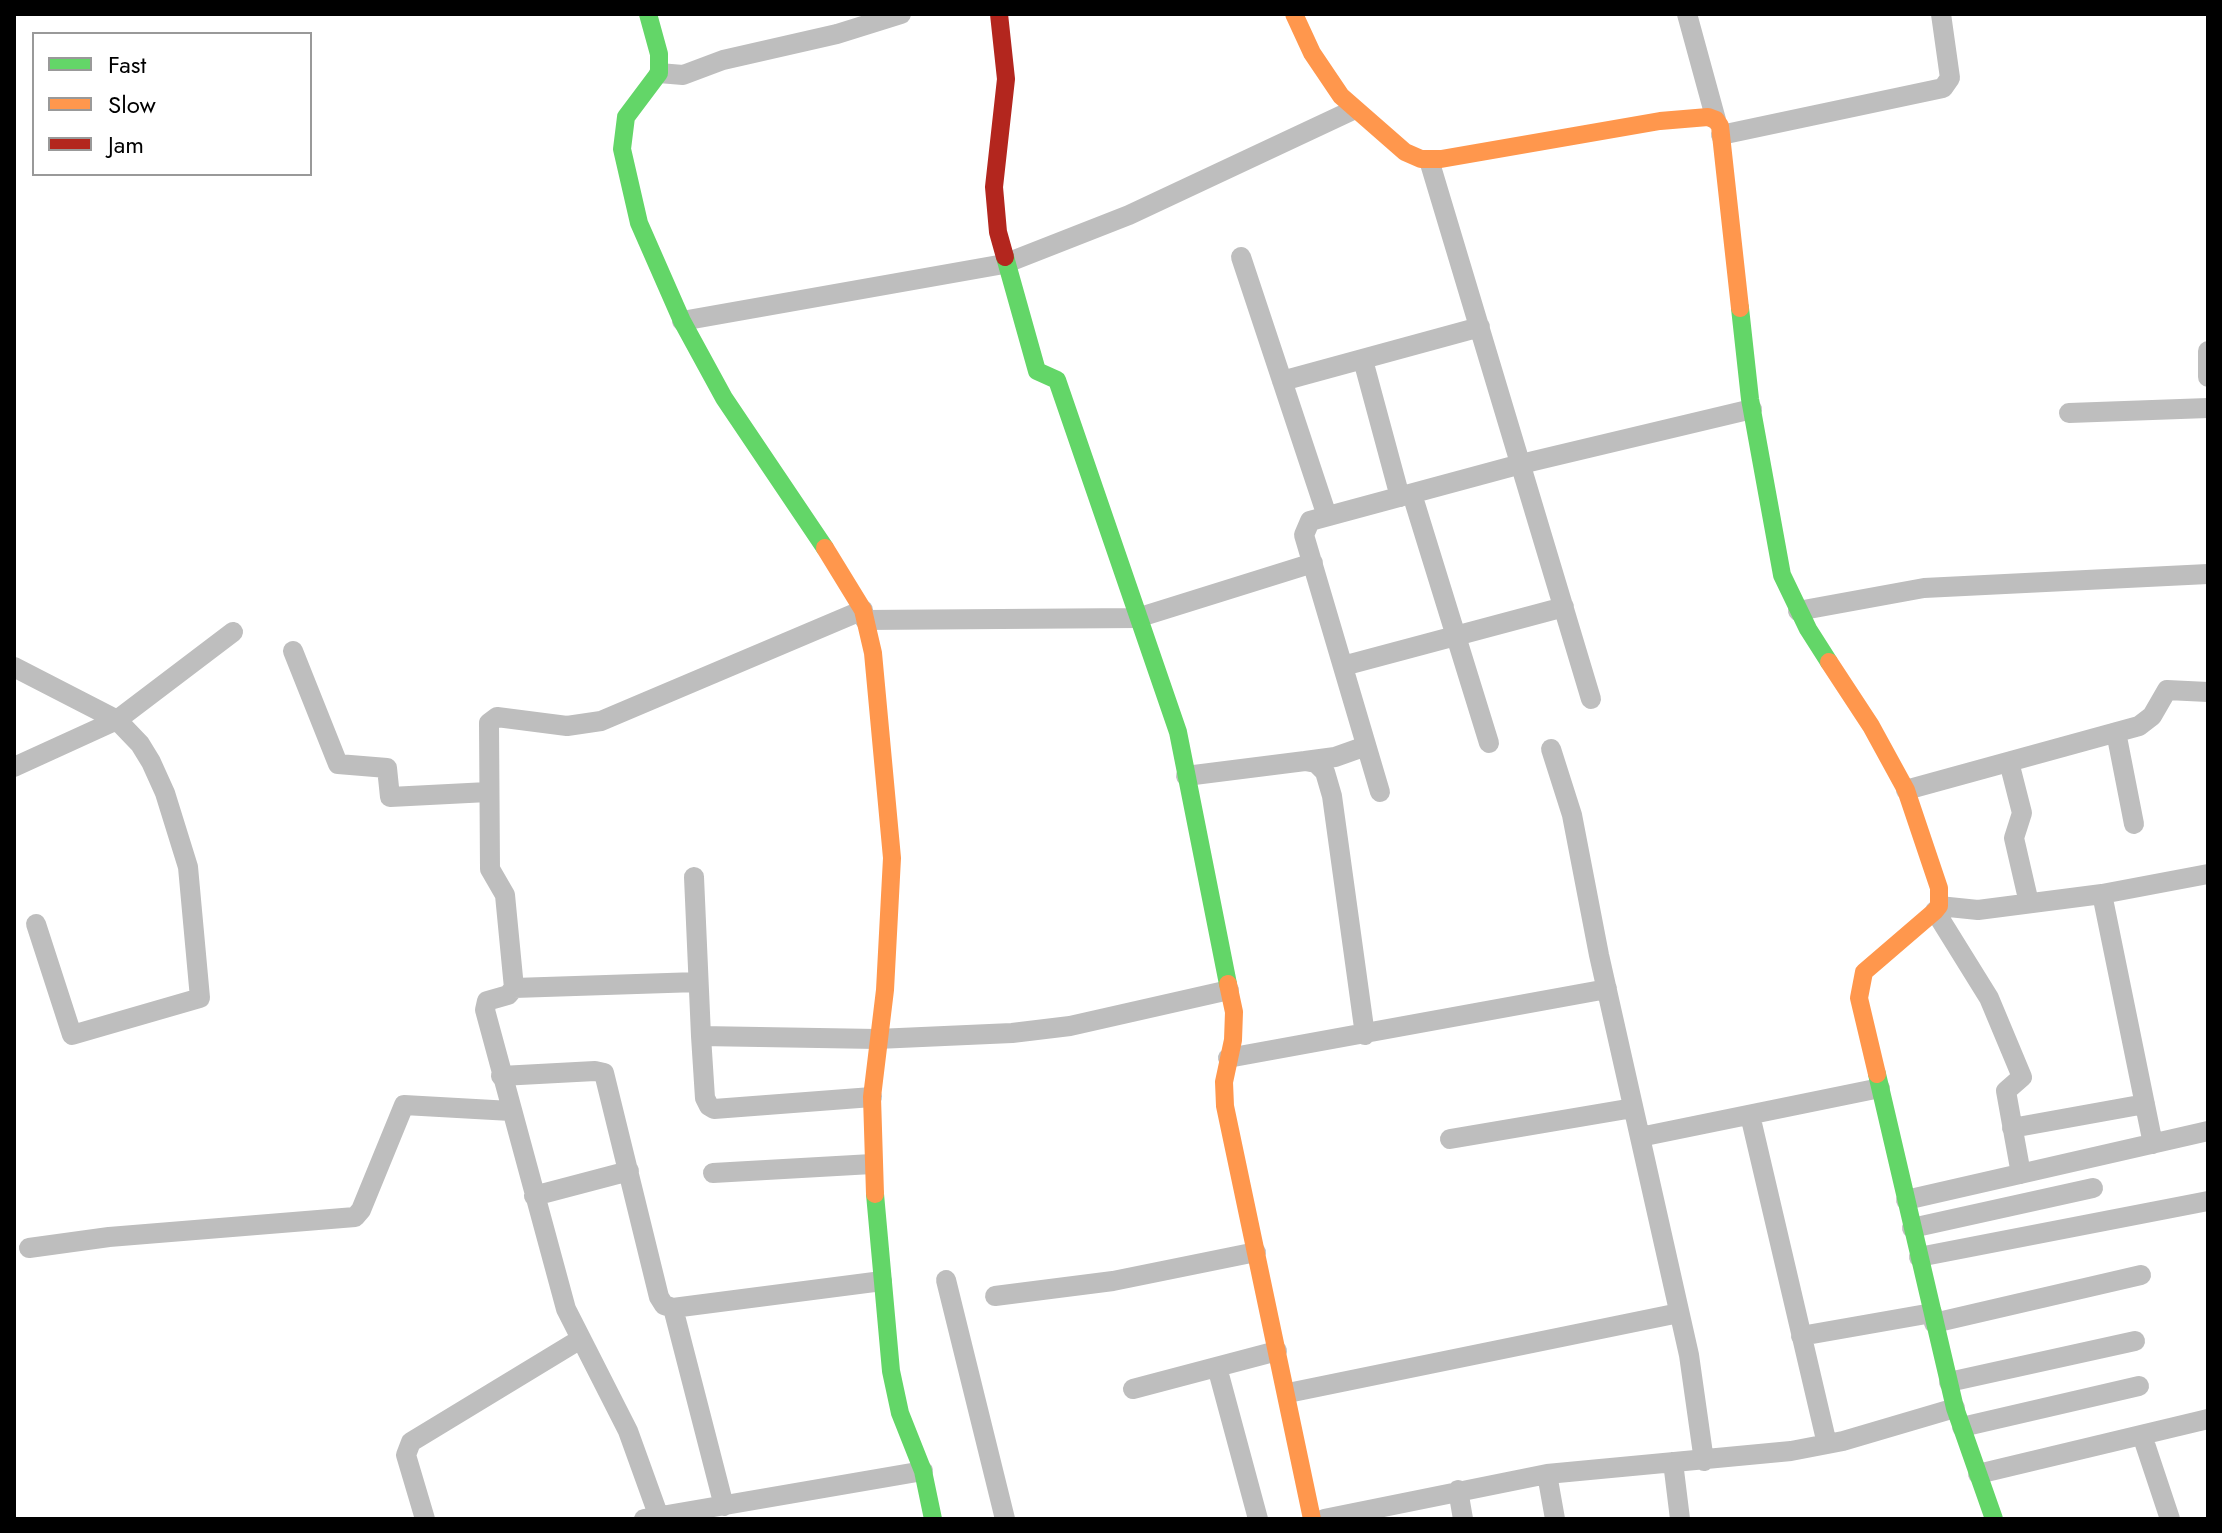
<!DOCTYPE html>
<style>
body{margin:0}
#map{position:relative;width:2222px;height:1533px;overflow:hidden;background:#fff;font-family:Jost,sans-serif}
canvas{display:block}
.frame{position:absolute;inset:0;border:16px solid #000;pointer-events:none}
.legend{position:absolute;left:32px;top:32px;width:280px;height:144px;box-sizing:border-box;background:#fff;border:2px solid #999;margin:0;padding:10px 14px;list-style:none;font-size:24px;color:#000}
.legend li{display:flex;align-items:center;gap:16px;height:40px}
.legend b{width:40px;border:2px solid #999}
</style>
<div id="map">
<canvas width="2222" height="1533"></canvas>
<div class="frame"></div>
<ul class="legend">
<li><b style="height:10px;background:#63d668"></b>Fast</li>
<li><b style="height:10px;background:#ff974d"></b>Slow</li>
<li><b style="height:10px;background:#b3261e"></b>Jam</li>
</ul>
</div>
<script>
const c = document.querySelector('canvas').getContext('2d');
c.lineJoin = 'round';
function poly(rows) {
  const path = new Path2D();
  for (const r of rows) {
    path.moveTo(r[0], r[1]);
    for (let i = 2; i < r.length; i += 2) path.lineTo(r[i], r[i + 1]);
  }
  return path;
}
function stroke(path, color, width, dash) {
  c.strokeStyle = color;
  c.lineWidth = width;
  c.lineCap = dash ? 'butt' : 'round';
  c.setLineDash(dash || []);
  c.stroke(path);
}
const street = poly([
 [1687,14,1716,120],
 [659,73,683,75,723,60,837,34,901,14],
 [1721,135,1943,88,1950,78,1941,14],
 [1429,160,1591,699],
 [1241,257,1327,516],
 [682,321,1004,264,1129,215,1353,110],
 [2208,351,2208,377],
 [1363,360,1400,497],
 [1282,381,1480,327],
 [2069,413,2208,408],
 [1412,494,1489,743],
 [1798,611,1924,588,2208,574],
 [865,620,1137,618,1313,563],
 [293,651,338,764,387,768,390,797,488,792],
 [1343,666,1564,607],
 [14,667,117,720,140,744,151,762,165,793,188,867,200,998,72,1035,36,924],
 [2116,732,2134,824],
 [1551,749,1572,815,1599,955,1689,1355,1704,1461],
 [1305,761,1335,757,1366,746],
 [2009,762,2022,813,2014,838,2029,903],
 [14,767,117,720,233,632],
 [1186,776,1305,761,1316,763,1325,772,1332,796,1365,1035],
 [1906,790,2139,726,2152,716,2167,690,2208,692],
 [1380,792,1304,535,1310,521,1521,464,1752,409],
 [694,877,701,1036,705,1098,709,1106,714,1109,872,1097],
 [2102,894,2153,1144],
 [1939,906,1978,910,2102,894,2208,874],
 [1935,911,1989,998,2022,1077,2006,1091,2021,1174],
 [514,988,698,982],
 [701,1036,877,1039,1012,1033,1070,1026,1229,990],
 [1228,1058,1607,989],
 [501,1076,595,1071,604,1073,659,1297,664,1305,673,1308,882,1281],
 [1750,1115,1827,1444],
 [2012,1128,2145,1104],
 [1640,1137,1880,1088],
 [1450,1139,1633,1108],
 [713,1173,872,1164],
 [534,1196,629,1171],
 [1906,1200,2208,1131],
 [1912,1228,2093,1188],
 [29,1248,109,1237,355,1217,361,1210,404,1105,511,1111],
 [1919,1257,2208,1201],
 [946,1280,1005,1519],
 [995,1296,1113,1281,1256,1252],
 [673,1308,724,1506],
 [1934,1323,2141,1275],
 [1801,1336,1932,1313],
 [1217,1367,1258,1519],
 [1949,1382,2135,1341],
 [1133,1389,1277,1351],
 [1288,1393,1679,1313],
 [1962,1427,2139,1386],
 [2142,1435,2170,1519],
 [1673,1462,1680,1519],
 [1547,1474,1555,1519],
 [1978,1474,2208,1419],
 [1458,1490,1463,1519],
 [659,1517,628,1431,566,1309,485,1010,487,1001,508,995,514,988,505,895,490,869,489,723,497,717,567,726,601,721,863,610],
 [425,1519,406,1455,411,1442,579,1340],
 [644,1519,923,1471],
 [1324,1519,1547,1474,1791,1451,1843,1441,1955,1408]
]);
const fast = poly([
 [648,14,659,54,659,73,626,117,622,149,639,223,682,321,724,398,825,548],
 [1005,257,1037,371,1057,380,1178,732,1228,984],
 [1740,308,1750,399,1782,575,1808,629,1829,662],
 [1877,1074,1955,1408,1994,1519],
 [875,1194,891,1371,900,1413,923,1471,933,1519]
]);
const slow = poly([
 [1294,14,1312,53,1341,96,1405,152,1421,159,1441,159,1660,121,1708,117,1716,120,1720,126,1740,308],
 [825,548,863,610,873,653,892,858,885,990,872,1097,875,1194],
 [1829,662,1871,726,1906,790,1939,888,1939,906,1935,911,1864,972,1859,998,1877,1074],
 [1228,984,1234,1012,1233,1040,1224,1082,1225,1106,1312,1519]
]);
const jam = poly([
 [999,14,1006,79,994,187,998,232,1005,257]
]);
stroke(street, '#bebebe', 20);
stroke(fast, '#63d668', 18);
stroke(slow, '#ff974d', 18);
stroke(jam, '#b3261e', 18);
</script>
